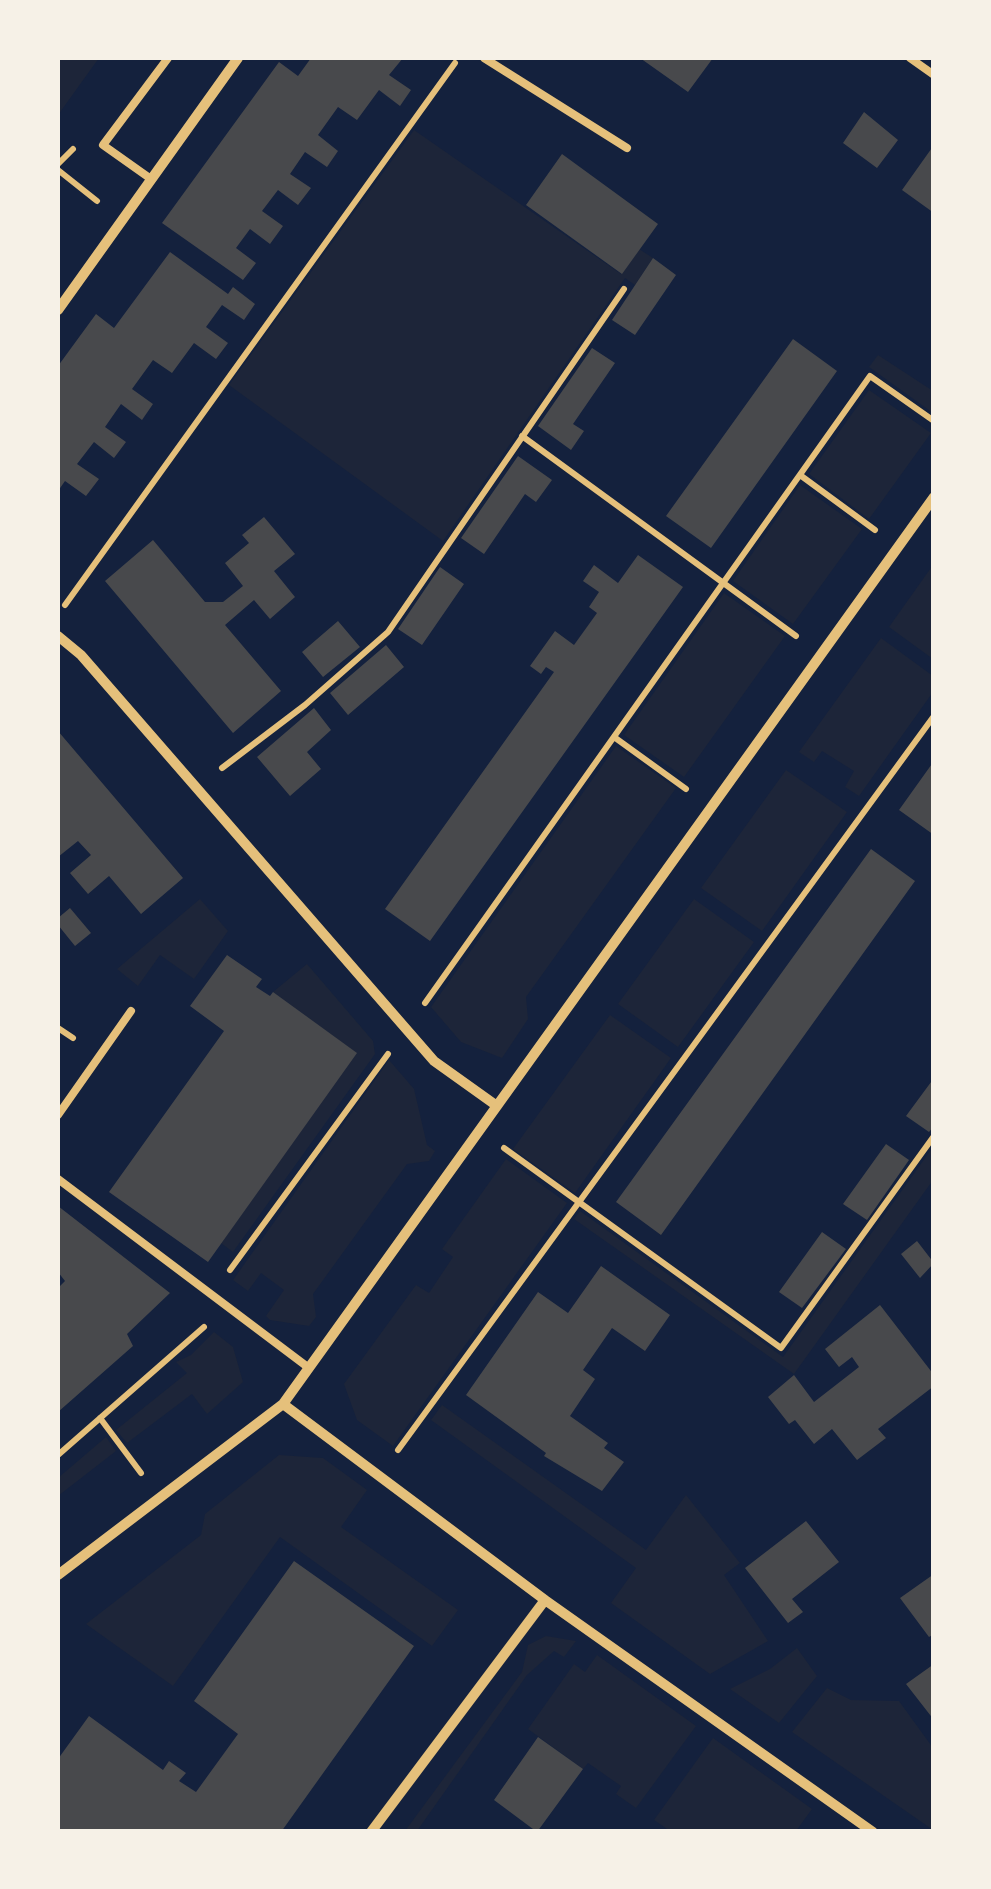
<!DOCTYPE html>
<style>
body{margin:0}
#map{position:relative;width:991px;height:1889px;overflow:hidden;background:#14213d;font-family:"Source Sans 3",sans-serif}
canvas{display:block}
.frame{position:absolute;inset:0;border:60px solid #f6f1e7;pointer-events:none}
</style>
<div id="map">
<canvas width="991" height="1889"></canvas>
<div class="frame"></div>
</div>
<script>
const c = document.querySelector('canvas').getContext('2d');
c.lineJoin = 'round';
function paint(path, color) {
  c.fillStyle = color;
  c.fill(path, 'evenodd');
}
function poly(rows) {
  const path = new Path2D();
  for (const r of rows) {
    path.moveTo(r[0], r[1]);
    for (let i = 2; i < r.length; i += 2) path.lineTo(r[i], r[i + 1]);
  }
  return path;
}
function stroke(path, color, width, dash) {
  c.strokeStyle = color;
  c.lineWidth = width;
  c.lineCap = dash ? 'butt' : 'round';
  c.setLineDash(dash || []);
  c.stroke(path);
}
const green = poly([
 [58,58,99,58,58,115],
 [414,130,621,274,639,249,653,258,635,285,625,278,443,541,229,385],
 [878,355,933,391,933,413,869,367],
 [869,390,931,433,869,519,809,474],
 [800,485,862,529,793,624,733,581],
 [933,565,933,659,889,627],
 [724,593,785,636,684,777,624,735],
 [881,638,933,676,933,692,859,796,845,787,854,771,822,751,814,762,799,752],
 [616,746,676,788,526,997,528,1019,502,1058,461,1042,431,1007],
 [786,770,847,812,762,931,701,888],
 [200,899,228,931,194,979,160,955,138,986,117,969],
 [694,899,754,942,678,1047,618,1004],
 [307,964,373,1041,375,1054,233,1252,221,1243,356,1053,273,992],
 [610,1015,671,1058,575,1193,513,1149],
 [389,1060,414,1089,427,1145,435,1151,429,1161,407,1164,313,1294,316,1317,309,1326,270,1320,266,1316,284,1290,261,1273,248,1291,233,1280],
 [933,1147,933,1180,794,1374,574,1219,580,1211,783,1357],
 [506,1159,567,1203,393,1446,357,1420,344,1384,416,1285,429,1293,453,1257,442,1249],
 [214,1332,233,1347,243,1382,207,1414,192,1394,127,1443,116,1430,187,1373,176,1362,191,1355],
 [442,1405,646,1550,686,1495,740,1563,724,1575,768,1641,710,1674,611,1603,636,1568,431,1420],
 [106,1437,116,1451,58,1496,58,1478],
 [279,1455,323,1458,367,1490,341,1527,458,1610,432,1646,280,1537,173,1686,86,1624,201,1535,205,1514],
 [546,1636,576,1641,564,1657,554,1651,527,1675,417,1831,405,1831,522,1672,528,1645],
 [797,1648,817,1676,779,1723,730,1689,770,1669],
 [597,1655,696,1726,636,1808,616,1794,621,1786,588,1763,583,1769,528,1729,574,1664,585,1672],
 [827,1688,851,1700,899,1701,933,1748,933,1830,792,1732],
 [713,1738,812,1809,796,1831,670,1831,654,1820]
]);
const building = poly([
 [311,58,403,58,389,75,411,90,400,106,379,90,357,120,338,107,318,135,338,151,327,167,305,152,290,174,311,188,298,205,278,190,262,211,283,226,270,244,250,229,236,248,256,263,243,280,162,223,279,62,298,76],
 [640,58,713,58,688,92],
 [864,112,898,140,877,168,843,143],
 [934,145,934,213,902,190],
 [562,154,658,224,622,274,526,205],
 [170,252,228,294,233,287,255,304,244,320,222,305,206,327,228,343,216,359,194,343,172,373,153,360,132,389,153,404,142,420,121,404,105,427,126,442,114,458,94,442,77,464,99,479,86,496,65,481,58,491,58,366,96,314,114,328],
 [653,258,676,275,635,335,612,320],
 [793,339,837,371,711,548,666,516],
 [592,348,615,363,573,424,584,431,571,450,538,426],
 [518,456,552,480,536,502,525,494,484,554,461,538],
 [264,517,295,554,274,571,295,597,270,619,254,600,225,625,281,691,233,733,105,581,153,540,205,602,223,602,243,586,225,563,249,543,242,535],
 [638,555,683,587,430,941,385,909,554,672,546,667,541,674,530,666,555,631,574,645,597,613,589,607,599,592,583,581,594,565,618,583],
 [440,567,464,584,422,645,398,629],
 [338,621,360,647,323,677,302,652],
 [386,645,404,667,348,715,330,693],
 [314,708,331,730,307,752,321,769,290,796,257,757],
 [58,731,183,878,141,914,109,876,88,894,70,873,91,855,78,841,58,857],
 [934,761,934,835,899,810],
 [871,849,915,881,661,1235,616,1202],
 [70,908,91,933,75,946,58,925,58,918],
 [227,955,262,979,256,987,270,996,273,992,357,1053,208,1262,109,1192,224,1031,190,1006],
 [934,1078,934,1126,929,1132,906,1116],
 [886,1144,909,1160,867,1220,843,1204],
 [58,1206,170,1293,127,1334,133,1346,58,1412,58,1288,65,1281,58,1272],
 [822,1232,846,1249,802,1308,779,1292],
 [917,1241,934,1263,920,1278,901,1254],
 [601,1266,670,1315,645,1351,612,1328,583,1370,595,1379,570,1416,608,1443,604,1448,624,1462,602,1491,544,1456,546,1453,466,1395,538,1292,568,1313],
 [880,1305,934,1375,934,1386,878,1429,886,1438,857,1460,832,1429,814,1444,795,1420,789,1424,768,1397,794,1375,814,1402,859,1367,852,1357,839,1367,825,1349],
 [806,1521,839,1562,792,1599,803,1612,788,1623,745,1568],
 [294,1561,414,1646,281,1832,58,1832,58,1759,89,1716,163,1770,169,1761,186,1773,179,1781,196,1792,238,1734,194,1701],
 [934,1574,934,1634,929,1637,900,1598],
 [934,1664,934,1720,906,1684],
 [538,1737,583,1769,537,1832,494,1800]
]);
const path = poly([
 [58,164,73,149],
 [58,170,97,201],
 [522,436,796,636],
 [800,475,875,530],
 [65,605,455,63],
 [614,737,686,789],
 [222,768,305,705,388,632,624,289],
 [425,1003,870,376,934,421],
 [58,1028,73,1038],
 [504,1148,781,1348,934,1136],
 [230,1270,388,1054],
 [100,1418,141,1473],
 [398,1450,934,716],
 [58,1455,204,1327]
]);
const service = poly([
 [484,58,627,148],
 [910,58,934,75],
 [151,179,103,145,168,58],
 [58,1115,131,1011],
 [58,1179,309,1368]
]);
const minor = poly([
 [58,310,238,58],
 [58,636,81,655,434,1061,497,1106],
 [283,1404,545,1600,873,1832],
 [58,1575,283,1404,934,497],
 [371,1832,545,1600]
]);
paint(green, '#1d2539');
paint(building, '#48494c');
stroke(path, '#e5c07b', 6);
stroke(service, '#e5c07b', 8);
stroke(minor, '#e5c07b', 10);
</script>
